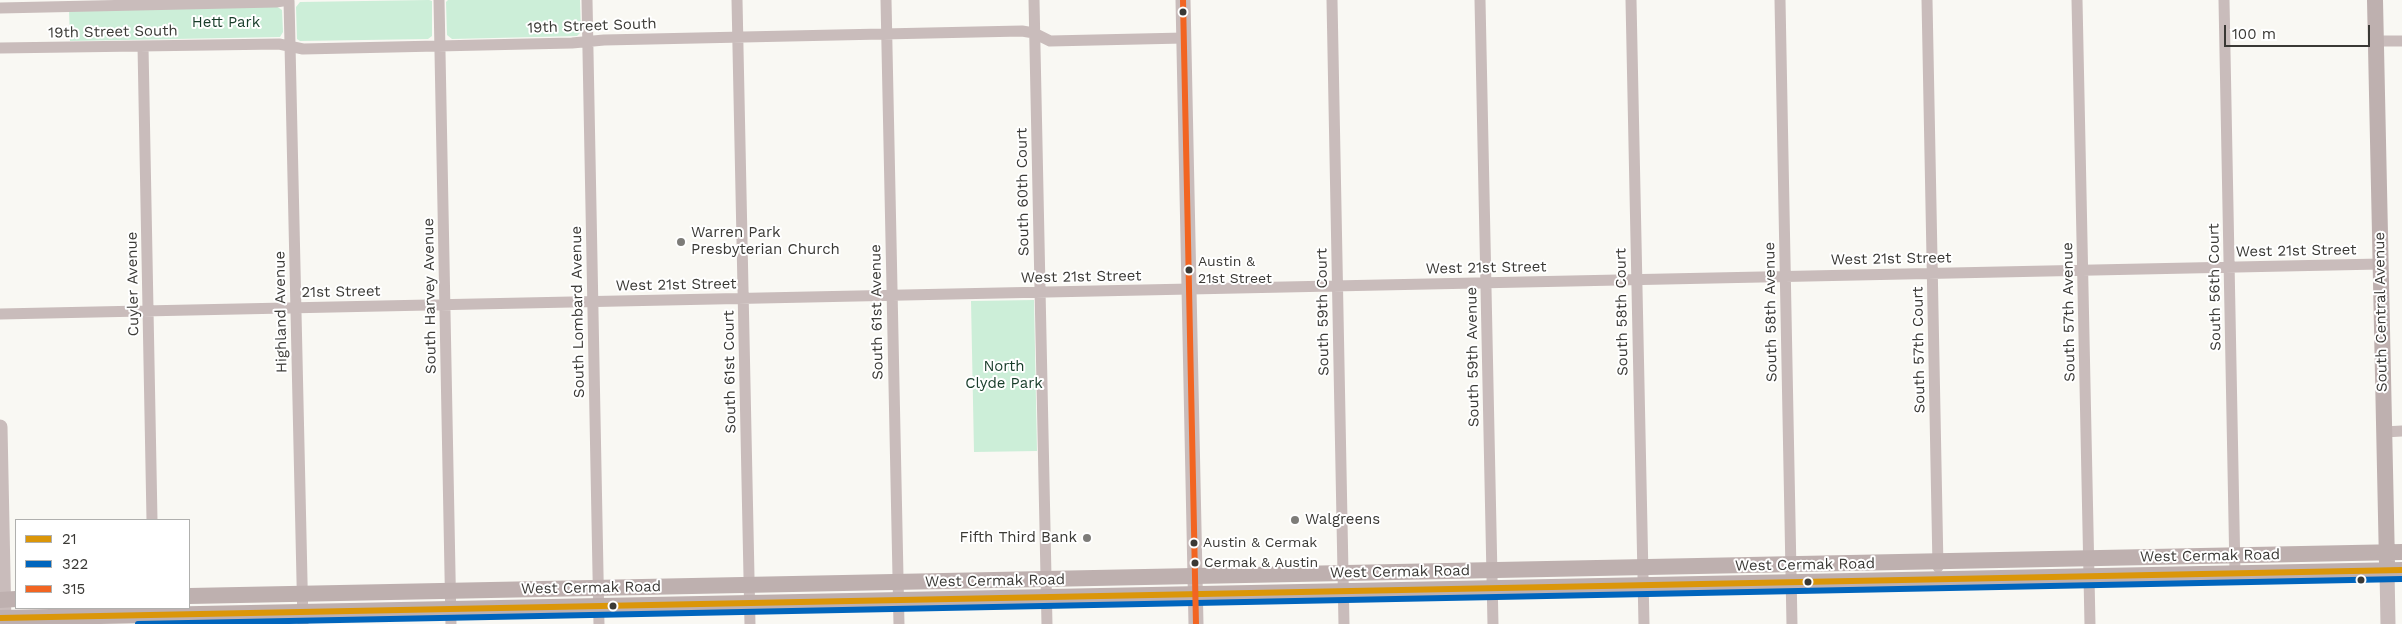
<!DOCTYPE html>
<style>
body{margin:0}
#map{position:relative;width:2402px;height:624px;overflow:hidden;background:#f9f8f3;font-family:"Work Sans",sans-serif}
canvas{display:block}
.legend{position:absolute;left:15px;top:519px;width:175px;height:90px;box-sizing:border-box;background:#fff;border:1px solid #b0b0ae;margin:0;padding:6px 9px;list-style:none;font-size:15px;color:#3a3935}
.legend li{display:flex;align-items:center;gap:10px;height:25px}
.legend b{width:25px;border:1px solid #b0b0ae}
.scale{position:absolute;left:2224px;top:25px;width:146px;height:22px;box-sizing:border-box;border:2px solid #3a3935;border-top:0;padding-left:6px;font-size:15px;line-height:18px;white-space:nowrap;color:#3a3935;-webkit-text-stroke:4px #fff;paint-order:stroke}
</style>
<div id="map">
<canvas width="2402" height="624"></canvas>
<ul class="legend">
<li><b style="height:6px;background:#db9608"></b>21</li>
<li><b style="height:6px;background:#0065bd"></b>322</li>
<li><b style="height:6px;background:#f26522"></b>315</li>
</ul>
<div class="scale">100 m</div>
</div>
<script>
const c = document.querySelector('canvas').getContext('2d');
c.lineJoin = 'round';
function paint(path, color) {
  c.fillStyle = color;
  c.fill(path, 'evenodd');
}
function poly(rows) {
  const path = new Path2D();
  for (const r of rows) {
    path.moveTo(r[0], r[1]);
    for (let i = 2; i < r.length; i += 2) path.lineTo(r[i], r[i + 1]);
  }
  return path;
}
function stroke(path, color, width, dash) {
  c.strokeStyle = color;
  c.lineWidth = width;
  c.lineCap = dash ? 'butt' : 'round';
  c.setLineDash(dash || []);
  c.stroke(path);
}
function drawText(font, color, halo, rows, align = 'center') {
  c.font = font + ' "Work Sans",sans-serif';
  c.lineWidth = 4;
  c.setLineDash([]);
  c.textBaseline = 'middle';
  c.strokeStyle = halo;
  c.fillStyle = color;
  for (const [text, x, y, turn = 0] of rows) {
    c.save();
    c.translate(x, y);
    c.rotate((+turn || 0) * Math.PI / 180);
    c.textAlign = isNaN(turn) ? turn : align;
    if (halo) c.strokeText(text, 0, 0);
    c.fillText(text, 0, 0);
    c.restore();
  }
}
const green = poly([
 [429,0,432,1,432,36,428,39,300,41,297,39,296,7,300,2],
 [448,0,580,0,581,32,577,36,452,39,447,35,446,2],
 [276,6,282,10,283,32,280,37,70,41,69,10],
 [1034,300,1037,451,974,452,971,301]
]);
const minor = poly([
 [289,0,303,624],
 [439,0,451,624],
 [587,0,599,624],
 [737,0,750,624],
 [886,0,899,624],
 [1034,0,1047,624],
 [1332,0,1344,624],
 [1480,0,1493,624],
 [1631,0,1644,624],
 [1780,0,1792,624],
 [1927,0,1938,567],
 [2077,0,2090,624],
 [2224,0,2235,573],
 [0,8,276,2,289,0],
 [2376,41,2402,41],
 [143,46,152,520],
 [0,48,279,44,303,49,572,43,604,40,1022,31,1034,33,1050,41,1184,38],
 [0,314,2380,264],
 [2384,432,2402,431]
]);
const tertiary = poly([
 [1183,0,1196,624],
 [0,427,4,624],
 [2387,570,2388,624]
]);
const secondary = poly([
 [2375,0,2387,563],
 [189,596,2402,552],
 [0,600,16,599],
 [0,618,2402,570]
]);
const bus1 = poly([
 [0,618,2402,570]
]);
const bus2 = poly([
 [138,624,2402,579]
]);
const bus3 = poly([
 [1183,0,1196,624]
]);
const markers = [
 [1183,12,4.5,"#3a3935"],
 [681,242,5,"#7d7c78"],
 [1189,270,4.5,"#3a3935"],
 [1295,520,5,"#7d7c78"],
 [1087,538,5,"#7d7c78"],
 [1194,543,4.5,"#3a3935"],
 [1195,563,4.5,"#3a3935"],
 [2361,580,4.5,"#3a3935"],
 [1808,582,4.5,"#3a3935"],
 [613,606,4.5,"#3a3935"]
];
const busNames = [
 ["Austin &",1198,262],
 ["21st Street",1198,279],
 ["Austin & Cermak",1203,543],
 ["Cermak & Austin",1204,563]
];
const parkNames = [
 ["Hett Park",226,23],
 ["North",1004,367],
 ["Clyde Park",1004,384]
];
const streetNames = [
 ["19th Street South",592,26,-2],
 ["19th Street South",113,32,-1],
 ["South 60th Court",1023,192,-91],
 ["West 21st Street",2296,251,-1],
 ["West 21st Street",1891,259,-1],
 ["West 21st Street",1486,268,-1],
 ["West 21st Street",1081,277,-1],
 ["Cuyler Avenue",133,284,-91],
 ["West 21st Street",676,285,-1],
 ["South 56th Court",2215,287,-91],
 ["21st Street",341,292,-1],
 ["South Harvey Avenue",430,296,-91],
 ["Highland Avenue",281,312,-91],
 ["South Lombard Avenue",578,312,-91],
 ["South 61st Avenue",877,312,-91],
 ["South 59th Court",1323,312,-91],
 ["South 58th Court",1622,312,-91],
 ["South 58th Avenue",1771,312,-91],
 ["South 57th Avenue",2069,312,-91],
 ["South Central Avenue",2381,312,-91],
 ["South 57th Court",1919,350,-91],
 ["South 59th Avenue",1473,357,-91],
 ["South 61st Court",730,372,-91],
 ["West Cermak Road",2210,556,-1],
 ["West Cermak Road",1805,565,-1],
 ["West Cermak Road",1400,572,-1],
 ["West Cermak Road",995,581,-1],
 ["West Cermak Road",591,588,-1]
];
const poiNames = [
 ["Warren Park",691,233],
 ["Presbyterian Church",691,250],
 ["Walgreens",1305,520],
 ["Fifth Third Bank",1077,538,"right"]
];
paint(green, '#cceed8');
stroke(minor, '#c9bcbb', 11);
stroke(tertiary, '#c9bcbb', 15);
stroke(secondary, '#beb0af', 16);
stroke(bus1, '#db9608', 6);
stroke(bus2, '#0065bd', 6);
stroke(bus3, '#f26522', 6);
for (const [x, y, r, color] of markers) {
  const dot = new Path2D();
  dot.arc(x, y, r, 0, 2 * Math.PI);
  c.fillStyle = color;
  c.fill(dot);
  stroke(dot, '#fff', 2);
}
drawText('14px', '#3a3935', '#fff', busNames, 'left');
drawText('15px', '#173c29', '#fff', parkNames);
drawText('15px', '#3a3935', '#fff', streetNames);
drawText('15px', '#3a3935', '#fff', poiNames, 'left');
</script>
